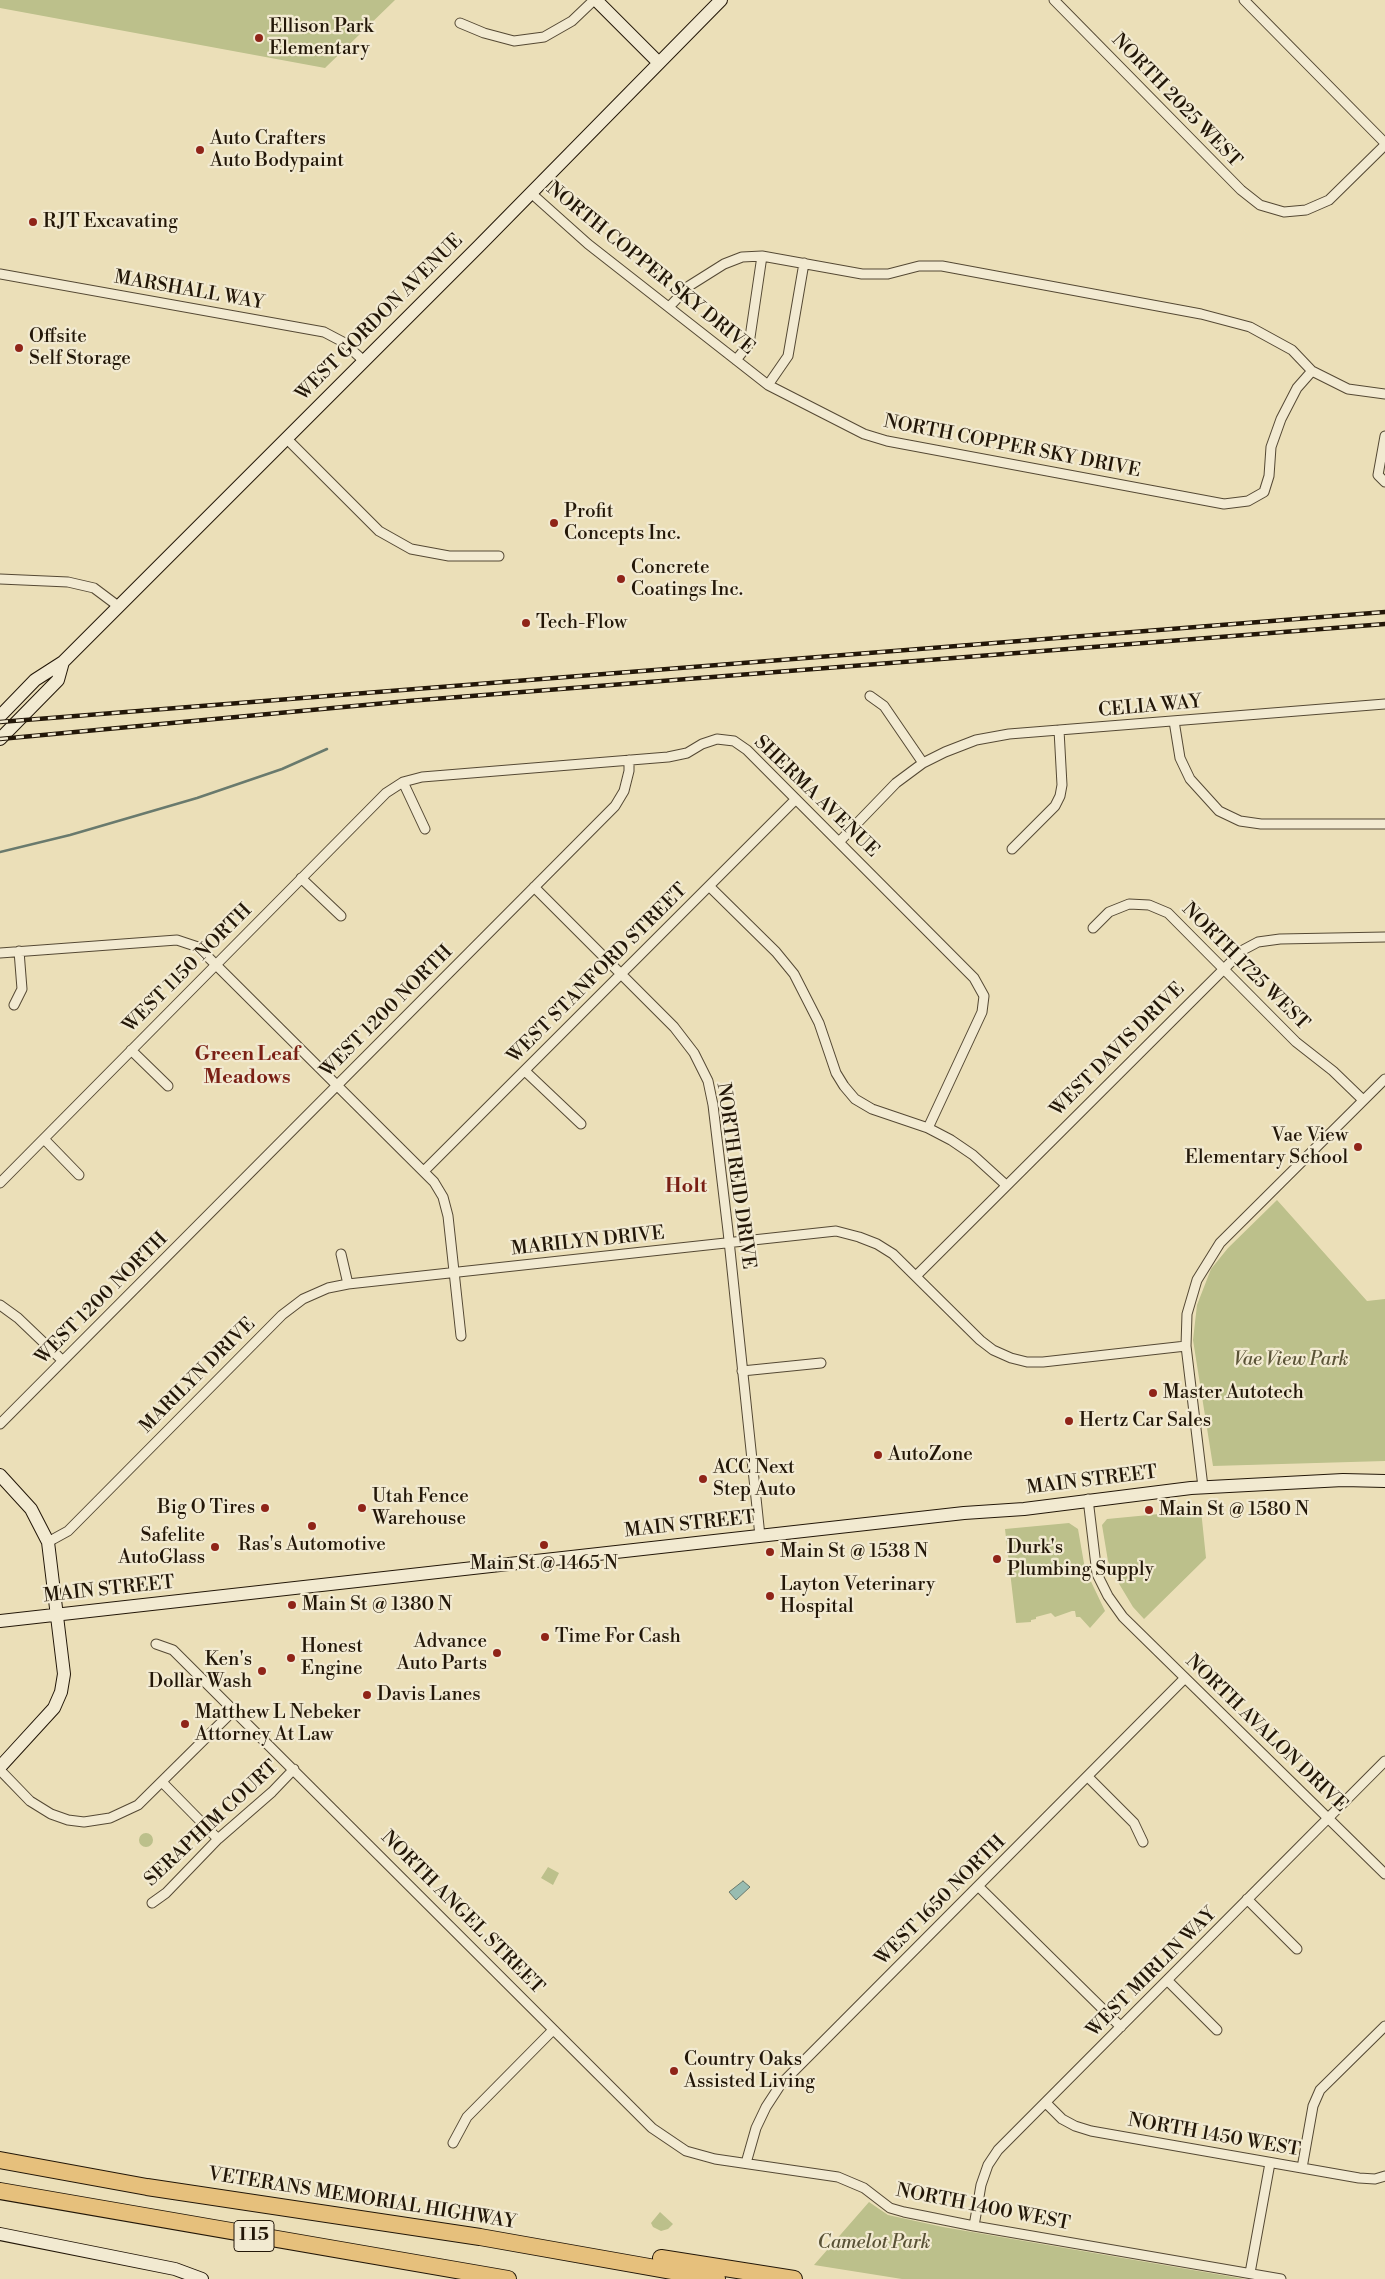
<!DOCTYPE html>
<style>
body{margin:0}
canvas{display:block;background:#ebdfb8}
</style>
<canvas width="1385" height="2279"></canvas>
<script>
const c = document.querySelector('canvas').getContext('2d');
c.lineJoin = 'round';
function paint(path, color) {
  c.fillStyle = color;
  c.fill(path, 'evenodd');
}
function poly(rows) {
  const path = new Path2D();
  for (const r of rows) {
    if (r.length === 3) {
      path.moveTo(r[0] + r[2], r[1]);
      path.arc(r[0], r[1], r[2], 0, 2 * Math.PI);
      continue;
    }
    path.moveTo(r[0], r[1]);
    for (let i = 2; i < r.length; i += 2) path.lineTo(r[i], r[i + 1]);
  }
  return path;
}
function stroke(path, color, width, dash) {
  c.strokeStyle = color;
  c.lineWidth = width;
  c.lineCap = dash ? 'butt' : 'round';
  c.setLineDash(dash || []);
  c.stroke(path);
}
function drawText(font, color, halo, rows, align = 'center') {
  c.font = font + ' "Libre Bodoni",serif';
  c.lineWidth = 4.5;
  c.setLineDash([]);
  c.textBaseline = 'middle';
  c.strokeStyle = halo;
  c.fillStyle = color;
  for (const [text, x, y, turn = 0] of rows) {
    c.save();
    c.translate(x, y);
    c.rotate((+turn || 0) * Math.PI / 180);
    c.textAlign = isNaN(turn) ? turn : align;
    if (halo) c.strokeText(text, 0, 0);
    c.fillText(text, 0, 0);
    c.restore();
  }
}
const green = poly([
 [0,0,395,0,325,68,0,8],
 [1277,1200,1367,1301,1385,1299,1385,1461,1213,1466,1193,1340,1197,1305,1211,1269,1228,1248],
 [1201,1510,1206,1558,1144,1619,1133,1607,1115,1577,1108,1561,1102,1525,1107,1519],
 [1069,1523,1078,1529,1085,1569,1105,1611,1090,1628,1080,1617,1076,1617,1075,1611,1072,1611,1055,1617,1051,1613,1036,1617,1036,1619,1031,1620,1031,1622,1016,1623,1005,1529],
 [146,1840,7],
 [548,1867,559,1873,553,1885,541,1878],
 [869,2202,888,2215,943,2227,1245,2279,902,2279,814,2265],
 [660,2212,673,2224,668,2229,661,2231,653,2227,651,2223]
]);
const water = poly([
 [743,1881,750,1887,736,1900,729,1892,743,1881]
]);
const stream = poly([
 [0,852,70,835,197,798,282,769,327,749]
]);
const street = poly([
 [1054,0,1241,190,1260,205,1284,212,1306,210,1329,200,1385,145],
 [1244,0,1385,143],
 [460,23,484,33,514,41,544,37,572,21,594,0],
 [531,193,588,244,768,385,864,434,887,441,1224,504,1248,501,1264,492,1269,476,1271,447,1281,419,1297,388,1312,371],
 [0,274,324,332,343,342,364,361],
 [670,306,689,286,724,264,742,257,762,256,862,274,888,274,919,266,942,266,1201,314,1250,327,1292,350,1312,371,1348,389,1385,394],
 [736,360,749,344,762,256],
 [768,385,788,356,804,263],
 [1385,436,1378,475,1385,482],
 [286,438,379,531,411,549,449,556,499,556],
 [0,579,68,582,94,588,118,606],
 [870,696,884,706,923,763],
 [1174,721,1180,758,1190,779,1219,811,1240,821,1261,824,1385,824],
 [403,782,425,829],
 [839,842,896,783,923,763,945,752,976,740,1009,734,1385,704],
 [1012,849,1055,806,1060,796,1062,785,1059,730],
 [301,878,341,916],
 [709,886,776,952,794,974,819,1023,836,1073,844,1086,855,1099,872,1109,928,1128,951,1140,973,1155,1006,1185],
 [534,887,674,1027,694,1053,708,1081,713,1105,728,1231,760,1536],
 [1093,928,1109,912,1129,904,1149,905,1168,913,1296,1042,1333,1071,1363,1100],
 [0,953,177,940,198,947,434,1182,443,1197,448,1216,461,1336],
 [14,1005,22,989,19,951],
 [131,1050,168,1086],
 [525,1071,581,1124],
 [44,1139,79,1175],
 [424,1171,796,799],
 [0,1183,386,793,403,782,422,777,668,757,687,753,702,744,717,739,734,741,747,750,974,978,984,996,982,1012,928,1128],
 [341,1254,348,1284],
 [916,1276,1243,950,1258,942,1280,939,1385,937],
 [0,1305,18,1318,63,1361],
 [742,1371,821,1363],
 [0,1424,615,806,624,791,629,771,629,760],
 [1203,1487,1186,1346,1187,1314,1197,1280,1220,1243,1385,1079],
 [1088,1499,1097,1574,1108,1596,1123,1617,1385,1874],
 [48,1542,68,1531,282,1315,303,1299,328,1288,348,1284,836,1231,859,1237,877,1244,893,1254,980,1340,993,1350,1011,1358,1027,1362,1043,1362,1186,1346],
 [156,1644,173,1650,652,2128,686,2151,715,2159,838,2177,864,2188,890,2208,904,2212,974,2226,1281,2279],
 [0,1770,30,1801,51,1814,68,1820,84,1822,110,1818,138,1805,234,1710],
 [1088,1777,1134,1823,1143,1842],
 [162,1782,218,1839],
 [979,1887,1121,2027],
 [1247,1899,1297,1949],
 [152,1903,166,1893,218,1839,272,1792,294,1769],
 [1167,1980,1217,2030],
 [1046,2103,1062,2119,1075,2126,1091,2131,1359,2178,1375,2179,1385,2176],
 [453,2143,467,2117,553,2030],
 [746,2163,756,2128,766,2107,781,2084,1185,1678],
 [1302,2168,1313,2106,1320,2090,1385,2026],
 [974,2226,981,2185,988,2165,998,2150,1385,1761],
 [1250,2273,1270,2163]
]);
const secondary = poly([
 [596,0,659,63],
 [0,716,35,680,63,662,479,246,721,0],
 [0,739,58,680,63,662],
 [0,1475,31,1509,48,1542,64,1674,61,1692,54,1708,0,1767],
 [0,1621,964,1513,1024,1509,1191,1488,1343,1480,1385,1481],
 [0,2234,175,2269,202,2279]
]);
const highway = poly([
 [0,2160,147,2187,480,2237,717,2279],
 [0,2191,508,2279],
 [661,2258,794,2279]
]);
const rail = poly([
 [0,722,1385,612],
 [0,739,408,701,1385,624]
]);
const markers = [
 [259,38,5,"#8f2418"],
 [200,150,5,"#8f2418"],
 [33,222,5,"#8f2418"],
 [19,348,5,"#8f2418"],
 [554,523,5,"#8f2418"],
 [621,579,5,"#8f2418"],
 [526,623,5,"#8f2418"],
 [1358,1147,5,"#8f2418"],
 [1153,1393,5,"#8f2418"],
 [1069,1421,5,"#8f2418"],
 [878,1455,5,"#8f2418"],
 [703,1479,5,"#8f2418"],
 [265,1508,5,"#8f2418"],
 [362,1508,5,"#8f2418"],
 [1149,1510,5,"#8f2418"],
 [312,1526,5,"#8f2418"],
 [544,1545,5,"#8f2418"],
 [215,1547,5,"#8f2418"],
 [770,1552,5,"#8f2418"],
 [997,1559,5,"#8f2418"],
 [770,1596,5,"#8f2418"],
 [292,1605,5,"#8f2418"],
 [545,1637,5,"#8f2418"],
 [497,1653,5,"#8f2418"],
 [291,1658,5,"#8f2418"],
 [262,1671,5,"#8f2418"],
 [367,1695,5,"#8f2418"],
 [185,1724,5,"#8f2418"],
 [674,2071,5,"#8f2418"]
];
const shields = [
 [254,2236,40]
];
const shieldNames = [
 ["I 15",254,2236]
];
const poiNames = [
 ["Ellison Park",269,27],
 ["Elementary",269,49],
 ["Auto Crafters",210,139],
 ["Auto Bodypaint",210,161],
 ["RJT Excavating",43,222],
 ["Offsite",29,337],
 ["Self Storage",29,359],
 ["Profit",564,512],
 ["Concepts Inc.",564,534],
 ["Concrete",631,568],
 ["Coatings Inc.",631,590],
 ["Tech-Flow",536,623],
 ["Vae View",1348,1136,"right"],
 ["Elementary School",1348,1158,"right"],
 ["Master Autotech",1163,1393],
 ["Hertz Car Sales",1079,1421],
 ["AutoZone",888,1455],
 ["ACC Next",713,1468],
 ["Step Auto",713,1490],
 ["Utah Fence",372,1497],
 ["Warehouse",372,1519],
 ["Big O Tires",255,1508,"right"],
 ["Main St @ 1580 N",1159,1510],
 ["Safelite",205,1536,"right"],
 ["AutoGlass",205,1558,"right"],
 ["Ras's Automotive",312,1545,"center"],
 ["Durk's",1007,1548],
 ["Plumbing Supply",1007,1570],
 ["Main St @ 1538 N",780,1552],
 ["Main St @ 1465 N",544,1564,"center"],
 ["Layton Veterinary",780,1585],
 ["Hospital",780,1607],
 ["Main St @ 1380 N",302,1605],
 ["Time For Cash",555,1637],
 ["Advance",487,1642,"right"],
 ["Auto Parts",487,1664,"right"],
 ["Honest",301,1647],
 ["Engine",301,1669],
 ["Ken's",252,1660,"right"],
 ["Dollar Wash",252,1682,"right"],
 ["Davis Lanes",377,1695],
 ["Matthew L Nebeker",195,1713],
 ["Attorney At Law",195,1735],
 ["Country Oaks",684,2060],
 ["Assisted Living",684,2082]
];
const streetNames = [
 ["NORTH 2025 WEST",1176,101,46],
 ["NORTH COPPER SKY DRIVE",650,269,39],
 ["MARSHALL WAY",189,291,10],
 ["WEST GORDON AVENUE",380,318,-45],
 ["NORTH COPPER SKY DRIVE",1012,447,11],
 ["CELIA WAY",1150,707,-5],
 ["SHERMA AVENUE",816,797,44],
 ["NORTH 1725 WEST",1245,967,45],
 ["WEST 1150 NORTH",188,969,-45],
 ["WEST STANFORD STREET",598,974,-45],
 ["WEST 1200 NORTH",387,1012,-45],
 ["WEST DAVIS DRIVE",1118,1050,-45],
 ["NORTH REID DRIVE",735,1176,82],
 ["MARILYN DRIVE",588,1242,-6],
 ["WEST 1200 NORTH",102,1299,-45],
 ["MARILYN DRIVE",198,1376,-45],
 ["MAIN STREET",1092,1481,-7],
 ["MAIN STREET",690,1525,-6],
 ["MAIN STREET",109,1590,-6],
 ["NORTH AVALON DRIVE",1266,1734,44],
 ["SERAPHIM COURT",212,1824,-43],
 ["WEST 1650 NORTH",941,1901,-45],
 ["NORTH ANGEL STREET",462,1913,45],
 ["WEST MIRLIN WAY",1152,1973,-45],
 ["NORTH 1450 WEST",1214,2136,10],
 ["VETERANS MEMORIAL HIGHWAY",362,2199,9],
 ["NORTH 1400 WEST",983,2208,11]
];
const parkNames = [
 ["Vae View Park",1291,1360],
 ["Camelot Park",874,2243]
];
const neighbourhoodNames = [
 ["Green Leaf",247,1055],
 ["Meadows",247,1078],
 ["Holt",686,1187]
];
paint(green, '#bcc08b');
paint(water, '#98bcb1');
stroke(water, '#697a6d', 1);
stroke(stream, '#697a6d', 2.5);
stroke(street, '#554934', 11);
stroke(secondary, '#231708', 14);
stroke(highway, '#231708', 18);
stroke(street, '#f2ead1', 9);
stroke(secondary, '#f2ead1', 12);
stroke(highway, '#e6c07c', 16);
stroke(rail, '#231708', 4.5);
stroke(rail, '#f2ead1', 2.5, [8]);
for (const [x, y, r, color] of markers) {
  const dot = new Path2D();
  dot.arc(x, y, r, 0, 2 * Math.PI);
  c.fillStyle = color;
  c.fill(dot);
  stroke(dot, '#f2ead1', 2);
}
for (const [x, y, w] of shields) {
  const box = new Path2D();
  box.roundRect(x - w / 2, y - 15.5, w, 31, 4);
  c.fillStyle = '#f2ead1';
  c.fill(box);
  stroke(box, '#231708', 1);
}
drawText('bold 18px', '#231708', null, shieldNames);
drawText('19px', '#231708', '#f2ead1', poiNames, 'left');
drawText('19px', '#231708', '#f2ead1', streetNames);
drawText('italic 19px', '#595236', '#f2ead1', parkNames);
drawText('bold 20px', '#7a1f14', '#f2ead1', neighbourhoodNames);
</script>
